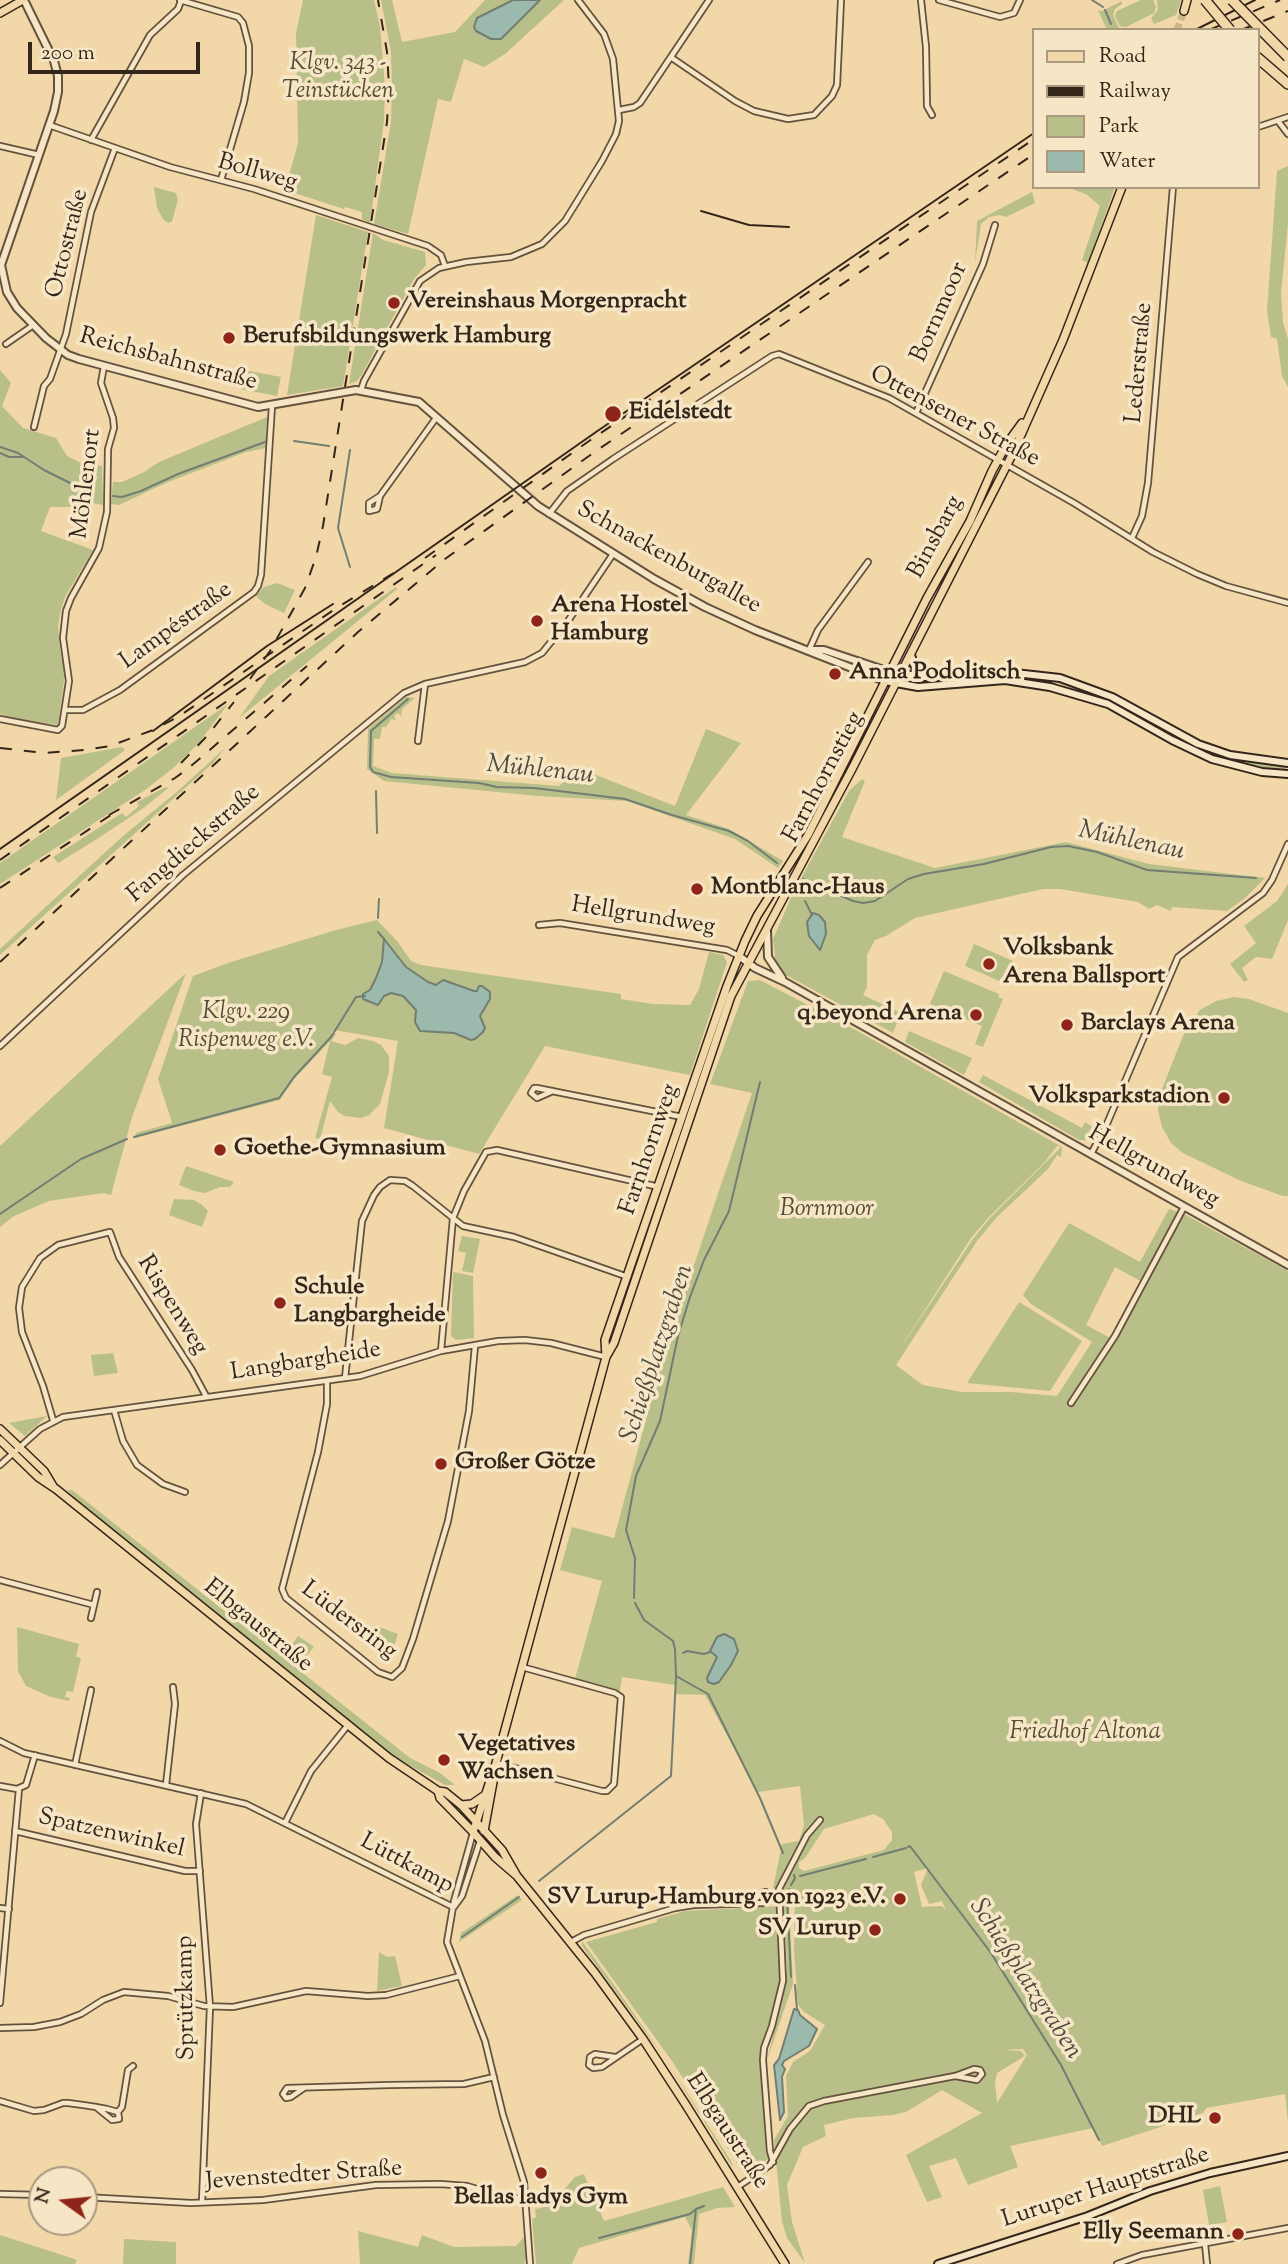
<!DOCTYPE html>
<meta charset="utf-8">
<style>
body{margin:0}
#map{position:relative;width:1288px;height:2264px;overflow:hidden;background:#f2d8a8;font-family:"Sorts Mill Goudy",serif}
canvas{display:block}
.legend{position:absolute;left:1032px;top:28px;width:228px;height:161px;box-sizing:border-box;background:#f7e6c6;border:2px solid #a99981;margin:0;padding:9px 12px;list-style:none;font-size:21px;color:#34261a}
.legend li{display:flex;align-items:center;gap:14px;height:35px}
.legend b{width:35px;border:2px solid #a99981}
.north{position:absolute;left:28px;top:2166px;width:70px;height:70px;box-sizing:border-box;background:#f7e6c6;border:2px solid #a99981;border-radius:50%;rotate:285deg;font-size:19px;font-weight:700;line-height:28px;text-align:center;color:#34261a}
.north::after{content:'';display:block;margin:auto;width:24px;height:32px;background:#8f2418;clip-path:polygon(50% 0,100% 100%,50% 72%,0 100%)}
.scale{position:absolute;left:28px;top:42px;width:172px;height:32px;box-sizing:border-box;border:4px solid #34261a;border-top:0;padding-left:9px;font-size:21px;line-height:24px;white-space:nowrap;color:#34261a;-webkit-text-stroke:5px #f7e6c6;paint-order:stroke}
</style>
<div id="map">
<canvas width="1288" height="2264"></canvas>
<ul class="legend">
<li><b style="height:9px;background:#f2d8a8"></b>Road</li>
<li><b style="height:9px;background:#34261a"></b>Railway</li>
<li><b style="height:19px;background:#b8bf89"></b>Park</li>
<li><b style="height:19px;background:#9cb9ad"></b>Water</li>
</ul>
<div class="north">N</div>
<div class="scale">200 m</div>
</div>
<script>
const c = document.querySelector('canvas').getContext('2d');
c.lineJoin = 'round';
function paint(path, color) {
  c.fillStyle = color;
  c.fill(path, 'evenodd');
}
function poly(rows) {
  const path = new Path2D();
  for (const r of rows) {
    path.moveTo(r[0], r[1]);
    for (let i = 2; i < r.length; i += 2) path.lineTo(r[i], r[i + 1]);
  }
  return path;
}
function stroke(path, color, width, dash) {
  c.strokeStyle = color;
  c.lineWidth = width;
  c.lineCap = dash ? 'butt' : 'round';
  c.setLineDash(dash || []);
  c.stroke(path);
}
function drawText(font, color, halo, rows, align = 'center') {
  c.font = font + ' "Sorts Mill Goudy",serif';
  c.lineWidth = 7;
  c.setLineDash([]);
  c.textBaseline = 'middle';
  c.strokeStyle = halo;
  c.fillStyle = color;
  for (const [text, x, y, turn = 0] of rows) {
    c.save();
    c.translate(x, y);
    c.rotate((+turn || 0) * Math.PI / 180);
    c.textAlign = isNaN(turn) ? turn : align;
    if (halo) c.strokeText(text, 0, 0);
    c.fillText(text, 0, 0);
    c.restore();
  }
}
const green = poly([
 [303,0,374,0,380,26,385,86,384,121,370,223,362,219,362,212,345,207,344,209,285,190,298,143,296,33],
 [381,0,392,0,402,42,455,32,485,0,513,0,479,16,476,20,474,27,480,34,491,39,500,39,540,0,564,0,505,54,484,67,464,59,451,102,438,99,408,234,374,224,391,122,392,87,391,52],
 [1141,0,1153,0,1156,7,1154,13,1126,27,1120,26,1115,16,1117,11],
 [1157,0,1181,0,1176,15,1154,24,1151,18,1158,10],
 [1122,1,1122,4,1115,9,1113,15,1120,30,1107,30,1098,10,1102,11],
 [1288,166,1288,224,1281,293,1283,323,1288,339,1288,387,1282,376,1277,339,1271,337,1267,311,1277,171],
 [154,187,176,193,178,200,172,221,168,223,163,219,157,208],
 [1066,187,1115,187,1088,263,1082,260,1100,206,1086,194],
 [1032,192,1035,203,1006,217,1000,215,989,217,981,224,975,263,977,221],
 [316,215,368,232,343,386,287,395],
 [373,233,383,240,425,252,426,265,414,279,362,374,357,381,349,384],
 [0,370,11,383,2,406,23,428,56,438,67,456,83,464,102,466,103,505,93,503,81,504,81,507,50,507,41,531,93,550,65,597,61,610,58,625,60,649,65,673,58,725,16,719,0,714],
 [244,370,281,377,277,396,241,389],
 [267,417,266,448,246,452,168,482,119,505,111,504,113,482,122,482,144,472,159,462],
 [277,583,295,590,284,613,265,604,256,596,264,587],
 [396,587,397,589,239,718,269,676],
 [1050,683,1099,694,1185,741,1218,755,1256,763,1286,766,1285,771,1262,768,1216,757,1189,746,1107,700],
 [406,697,415,698,402,709,401,716,398,713,394,716,396,720,391,719,386,727,382,727,380,739,374,739,373,766,392,773,559,786,578,768,675,806,706,729,741,743,686,815,729,829,783,861,778,868,735,839,627,801,538,796,384,781,367,769,368,729],
 [228,704,198,744,172,769,145,790,0,884,0,863],
 [122,747,125,750,56,800,61,758],
 [225,748,214,762,0,955,0,949,50,903,123,836,178,791],
 [862,779,865,781,842,837,935,868,1066,842,1149,864,1265,878,1245,898,1227,911,1172,907,1171,911,1157,905,1149,909,1138,902,1060,889,1043,889,915,918,886,936,875,940,867,955,867,987,863,995,901,1013,893,1033,784,974,773,960,775,956,773,939,794,891,849,791],
 [166,787,168,788,145,807,97,839,58,863,53,857,122,813,126,817,139,806,137,802],
 [1288,884,1288,920,1272,959,1256,957,1242,968,1248,980,1244,982,1230,964,1256,943,1244,926,1277,901],
 [377,920,398,942,411,961,421,965,621,994,621,999,653,1004,690,1005,699,989,709,952,723,955,727,962,690,1075,545,1046,479,1154,384,1128,398,1041,334,1030,331,1033,336,1034,331,1041,345,1045,358,1038,373,1041,381,1045,389,1056,389,1072,380,1104,369,1115,361,1118,345,1116,338,1112,330,1101,320,1139,315,1138,332,1077,322,1074,330,1041,295,1078,280,1100,135,1138,136,1133,172,1123,158,1079,193,976,231,962,336,930],
 [385,940,406,967,428,982,436,985,443,981,474,991,477,991,482,986,490,992,480,1016,483,1032,471,1040,454,1033,420,1031,415,1022,416,1010,403,996,391,993,384,996,378,1005,363,994,370,990,376,978,382,962],
 [974,944,1013,961,1004,983,965,966],
 [944,971,999,994,998,997,1003,999,983,1047,975,1044,982,1026,930,1004],
 [186,973,132,1117,111,1195,103,1193,49,1201,14,1216,0,1227,0,1146],
 [760,980,861,1033,1062,1147,1061,1157,1057,1155,1048,1169,997,1217,977,1241,896,1365,923,1385,962,1392,1011,1392,1057,1396,1092,1342,1031,1304,1023,1295,1069,1223,1140,1262,1169,1209,1184,1214,1288,1271,1288,2122,1285,2094,1206,2108,1203,2113,1102,2146,1093,2128,1010,2146,1018,2167,968,2185,956,2158,929,2166,942,2197,927,2202,906,2155,982,2113,942,2090,906,2112,893,2115,853,2118,824,2125,826,2136,803,2147,787,2185,792,2222,805,2263,787,2238,782,2221,774,2140,788,2116,786,2076,793,2062,810,2051,825,2025,804,2012,798,2005,794,1950,795,1896,790,1896,789,1901,793,1984,767,2060,786,1982,787,1968,783,1893,773,1888,782,1844,799,1841,804,1825,800,1786,758,1792,705,1695,675,1694,675,1685,622,1677,620,1691,575,1679,602,1581,560,1570,572,1527,614,1538,663,1357,752,1093,710,1084,748,981],
 [1057,1146,1061,1147,990,1218,973,1239,894,1358,971,1238,989,1217,1044,1163],
 [1115,1267,1146,1284,1116,1341,1086,1325],
 [717,1637,734,1639,738,1648,735,1658,719,1682,708,1674,717,1659,716,1655,710,1651],
 [874,1814,883,1819,892,1832,892,1840,884,1850,804,1871,799,1868,799,1862,805,1858,824,1829],
 [928,1868,921,1885,929,1904,942,1901,946,1910,942,1906,922,1907,914,1872],
 [1023,2049,1027,2055,997,2103,995,2082,997,2073,1025,2056,1021,2051,1003,2050],
 [1234,997,1249,999,1288,1013,1288,1196,1283,1196,1241,1181,1183,1153,1171,1143,1162,1127,1158,1110,1160,1094,1183,1036,1200,1010,1216,1001],
 [909,1031,972,1058,964,1075,905,1042],
 [983,1075,1082,1128,1085,1122,1098,1131,1090,1140,1079,1140,979,1082],
 [186,1166,234,1182,230,1187,220,1187,205,1193,194,1191,179,1185],
 [174,1199,194,1200,201,1204,208,1211,202,1227,169,1215],
 [462,1236,480,1239,473,1273,462,1271,466,1253,458,1251],
 [453,1272,473,1276,474,1338,456,1340,451,1336],
 [1019,1302,1082,1341,1050,1391,967,1383],
 [113,1353,118,1373,94,1376,91,1355],
 [47,1416,25,1436,9,1423],
 [67,1490,72,1490,410,1758,440,1773,455,1785,445,1785,391,1755,87,1511],
 [374,1625,398,1634,393,1649,369,1639],
 [17,1627,79,1644,76,1657,81,1658,73,1692,67,1691,65,1697,70,1698,69,1701,51,1697,26,1686,18,1671],
 [298,1636,314,1647,302,1661,288,1651],
 [518,1895,522,1900,459,1942,461,1933],
 [779,1906,782,1982,762,2045,760,2060,768,2159,744,2174,672,2061,586,1942,657,1922,657,1919,685,1911],
 [582,1941,614,1985,664,2057,731,2161,733,2168,664,2057,582,1946],
 [379,1952,387,1957,395,1956,402,1986,377,1991],
 [584,2174,604,2221,723,2187,735,2207,717,2208,699,2214,694,2264,688,2264,692,2230,685,2217,579,2248,572,2264,536,2264,532,2219,536,2217,535,2209,550,2206,575,2177],
 [1220,2186,1227,2222,1209,2225,1203,2190],
 [358,2231,418,2247,422,2235,454,2247,516,2246,524,2237,526,2258,524,2264,360,2264],
 [0,2235,53,2252,77,2260,75,2264,0,2264],
 [124,2239,176,2242,176,2264,123,2264]
]);
const water = poly([
 [513,0,540,0,501,39,491,39,476,31,474,27,477,18,513,0],
 [813,913,819,915,825,922,826,934,820,950,809,936,807,922,813,913],
 [384,939,406,967,428,982,436,985,443,980,474,991,477,991,479,986,482,986,490,992,490,999,480,1016,485,1028,483,1032,475,1039,471,1040,454,1033,420,1031,415,1022,416,1010,403,996,391,993,384,996,378,1005,363,999,363,994,370,990,376,978,382,962,384,939],
 [724,1634,734,1639,738,1651,731,1665,719,1682,714,1684,708,1682,707,1678,717,1657,710,1651,717,1637,724,1634],
 [794,2009,798,2010,800,2015,817,2029,809,2046,784,2061,782,2065,785,2069,782,2077,784,2112,780,2120,774,2065,779,2059,794,2009]
]);
const stream = poly([
 [1092,0,1103,7],
 [1105,10,1111,24],
 [294,441,329,446],
 [0,447,18,453,44,470,74,485,78,483],
 [0,453,9,457,23,457],
 [113,496,122,497,141,491,178,474,265,442],
 [350,567,338,528,350,450],
 [408,699,371,731,370,767,373,772,391,777,479,783,497,787,534,788,625,799,672,815,729,831,748,841,777,863],
 [376,791,377,833],
 [803,879,853,901,863,903,875,901,908,879,924,874,984,864,1051,847,1068,846,1097,852,1147,870,1256,878],
 [802,893,805,882],
 [805,901,812,915],
 [378,918,379,899],
 [378,932,384,939],
 [134,1137,279,1098,294,1077,331,1037,356,997,365,996],
 [0,1214,81,1159,127,1139],
 [634,1598,635,1558,626,1530,636,1476,660,1421,678,1336,690,1297,704,1260,729,1211,760,1082],
 [635,1603,644,1620,673,1641,675,1649,676,1676,708,1694,760,1798,783,1853],
 [683,1653,687,1651,704,1654,710,1652],
 [908,1847,910,1846,991,1953,1061,2065,1099,2140],
 [873,1857,906,1848],
 [800,1876,866,1859],
 [539,1881,671,1776,676,1677],
 [791,1885,795,1878,794,1875],
 [789,1889,787,1897,791,1977],
 [462,1937,519,1897],
 [795,1985,797,2010],
 [599,2238,690,2214,696,2209],
 [690,2264,696,2209,704,2206]
]);
const primaryTunnel = poly([
 [1177,30,1184,11]
]);
const minor = poly([
 [180,0,238,17,243,23,249,46,249,73,244,102,221,180],
 [921,0,926,47,927,106,932,115],
 [939,0,1000,17,1014,13,1020,0],
 [672,58,735,101,754,111,788,119,814,115,832,96,837,85,841,0],
 [619,110,634,107,640,103,709,0],
 [1278,121,1288,134],
 [49,125,170,167,254,189,428,246,441,255,445,266],
 [1258,127,1288,117],
 [91,140,150,35,178,9,181,1],
 [0,146,39,155],
 [6,344,32,326],
 [361,390,364,381,420,281,439,268,466,262,511,257,542,244,565,221,602,161,616,134,619,121,613,59,604,34,578,0],
 [916,413,983,264,995,225],
 [34,427,44,386,50,379,66,334,91,212,115,148],
 [380,496,369,503,369,511,377,509,380,496,436,418],
 [549,514,567,491,613,459,772,356,779,354,889,398,1074,503,1153,552,1197,574,1226,586,1288,603],
 [1132,538,1142,516,1148,483,1173,187],
 [809,650,818,630,868,562],
 [65,710,83,710,120,690,254,592,258,586,261,575,272,406],
 [0,719,58,730,62,726,69,681,63,638,66,611,71,598,99,548,107,512,108,449,114,428,113,418,101,383,104,366],
 [418,741,425,684],
 [539,925,560,923,727,950,739,956],
 [0,1046,183,875,404,693,425,684,525,662,542,653,568,621,613,554],
 [553,1091,537,1098,531,1093,534,1088,537,1088,682,1117],
 [1091,1154,1106,1126,1178,957,1263,893,1272,880,1288,844],
 [441,1351,453,1218,464,1191,486,1152,497,1150,659,1187],
 [345,1378,362,1221,374,1195,380,1187,390,1180,405,1181,413,1186,463,1226,514,1237,628,1277],
 [327,1381,327,1404,318,1452,282,1589,286,1598,378,1672,392,1677,402,1668,413,1639,448,1521,469,1411,475,1346],
 [1071,1403,1115,1336,1184,1207],
 [114,1410,123,1441,137,1465,163,1484,185,1492],
 [53,1420,43,1386,22,1332,19,1308,22,1287,40,1258,58,1245,110,1232,119,1257,192,1370,206,1396],
 [0,1465,40,1429,63,1417,360,1376,441,1351,498,1341,525,1340,551,1343,606,1357],
 [0,1580,94,1605],
 [91,1618,97,1592],
 [0,1741,24,1753,246,1804,453,1907],
 [496,1763,602,1791,607,1791,614,1784,621,1697,615,1693,522,1667],
 [75,1765,91,1690],
 [166,1785,175,1704,173,1687],
 [0,1786,17,1789,26,1785,35,1755],
 [201,1793,196,1824,210,2007,202,2202],
 [285,1823,311,1771,348,1725],
 [15,1831,185,1871,200,1871],
 [473,1833,454,1901,447,1942,485,2041,503,2115,524,2182,530,2264],
 [454,1907,462,1896,480,1841],
 [0,1908,9,1909],
 [571,1942,584,1935,675,1908,694,1905,763,1903,768,1901,769,1895,766,1892,762,1893,750,1904],
 [0,2003,19,1789],
 [0,2028,34,2027,60,2022,81,2014,103,2000,124,1992,168,1996,204,2006,233,2007,306,1991,368,1996,386,1995,460,1976],
 [615,2057,595,2054,590,2057,589,2065,593,2068,602,2067,643,2039],
 [304,2088,291,2097,286,2098,283,2094,287,2088,389,2085,464,2084,494,2077],
 [0,2101,34,2111,44,2110,63,2103,68,2103,83,2105,96,2107,107,2109,118,2112,119,2119,112,2120,96,2107],
 [118,2112,122,2107,128,2070,133,2066],
 [773,2162,770,2151,763,2060,764,2048,772,2026,783,1981,779,1889,807,1835,820,1820],
 [739,2186,770,2165,790,2129,809,2106,824,2101,955,2076,974,2069,980,2070,982,2074,977,2080,955,2076],
 [0,2194,42,2195],
 [84,2197,191,2203,263,2200,376,2185,440,2184,467,2186,498,2195,526,2200],
 [1205,2244,1207,2264],
 [1117,2264,1142,2255,1288,2228]
]);
const tertiary = poly([
 [24,0,54,61,58,76,58,92,54,111,1,265,7,292,17,308,46,338,68,355,79,359,258,407,356,390,419,402,538,506,654,579,705,607,755,630,885,681],
 [811,650,824,650,890,672],
 [767,930,768,957,782,978],
 [739,956,755,968,785,982,1288,1265]
]);
const secondary = poly([
 [911,655,915,667,923,676],
 [890,672,925,677,1015,673,1060,678,1112,697,1198,744,1230,755,1288,763],
 [885,681,918,687,1005,680,1050,687,1108,704,1172,740,1212,759,1262,772,1288,774],
 [938,2264,1088,2216,1150,2191,1210,2173,1288,2156]
]);
const primary = poly([
 [1184,11,1187,0],
 [0,13,23,0],
 [606,1357,605,1340,727,986,745,941,757,916,808,835,927,598,970,521,992,471,1006,445,1022,423],
 [0,1429,44,1471,53,1486],
 [0,1440,38,1477,56,1489,389,1758,438,1791,445,1792,461,1805,502,1850,517,1876],
 [438,1791,440,1798,473,1832,495,1857,517,1876,595,1973,643,2039,686,2105,785,2264],
 [461,1805,472,1804,485,1795],
 [484,1831,495,1771],
 [473,1832,496,1763,606,1357,614,1343,731,996,852,769,1013,453,1063,340,1122,187]
]);
const motorway = poly([
 [1258,58,1288,84]
]);
const tram = poly([
 [1195,30,1255,0],
 [701,211,749,225,789,227],
 [153,731,267,646,333,604],
 [0,849,596,432,1034,133]
]);
const rail = poly([
 [1209,30,1280,0],
 [1241,30,1288,11],
 [425,558,589,441,1034,139],
 [250,679,270,651,305,588,316,557,323,526,387,122,389,87,387,52,378,0],
 [0,748,44,753,84,750,110,746,153,730,178,717,335,609,397,571],
 [181,763,207,736,234,702],
 [109,815,175,778,190,767,307,666],
 [0,860,436,555],
 [0,888,117,811],
 [0,962,358,632,445,559,596,451,1034,154]
]);
const motorwayBridge = poly([
 [1205,0,1230,30],
 [1232,0,1288,57]
]);
const markers = [
 [394,303,7,"#8f2418"],
 [229,338,7,"#8f2418"],
 [613,414,9,"#8f2418"],
 [537,621,7,"#8f2418"],
 [835,674,7,"#8f2418"],
 [697,889,7,"#8f2418"],
 [989,964,7,"#8f2418"],
 [976,1015,7,"#8f2418"],
 [1067,1025,7,"#8f2418"],
 [1224,1098,7,"#8f2418"],
 [220,1150,7,"#8f2418"],
 [280,1303,7,"#8f2418"],
 [441,1464,7,"#8f2418"],
 [444,1760,7,"#8f2418"],
 [900,1899,7,"#8f2418"],
 [875,1930,7,"#8f2418"],
 [1215,2118,7,"#8f2418"],
 [541,2173,7,"#8f2418"],
 [1238,2234,7,"#8f2418"]
];
const parkNames = [
 ["Klgv. 343 -",338,65],
 ["Teinstücken",338,93],
 ["Klgv. 229",246,1014],
 ["Rispenweg e.V.",246,1042],
 ["Bornmoor",827,1211],
 ["Friedhof Altona",1085,1734]
];
const streetNames = [
 ["Bollweg",257,174,16],
 ["Ottostraße",69,244,-76],
 ["Bornmoor",941,313,-66],
 ["Reichsbahnstraße",168,361,15],
 ["Lederstraße",1141,363,-85],
 ["Ottensener Straße",954,418,28],
 ["Möhlenort",88,484,-83],
 ["Binsbarg",937,538,-62],
 ["Schnackenburgallee",668,559,29],
 ["Lampéstraße",177,627,-36],
 ["Farnhornstieg",825,778,-62],
 ["Fangdieckstraße",195,845,-41],
 ["Hellgrundweg",643,918,9],
 ["Farnhornweg",651,1150,-71],
 ["Hellgrundweg",1153,1168,29],
 ["Rispenweg",171,1306,58],
 ["Langbargheide",306,1363,-9],
 ["Lüdersring",348,1622,37],
 ["Elbgaustraße",257,1627,39],
 ["Spatzenwinkel",111,1835,13],
 ["Lüttkamp",406,1865,28],
 ["Sprützkamp",188,1998,-91],
 ["Elbgaustraße",726,2132,57],
 ["Jevenstedter Straße",304,2177,-4],
 ["Luruper Hauptstraße",1106,2189,-18]
];
const poiNames = [
 ["Vereinshaus Morgenpracht",408,303],
 ["Berufsbildungswerk Hamburg",243,338],
 ["Eidelstedt",629,414],
 ["Arena Hostel",551,607],
 ["Hamburg",551,635],
 ["Anna Podolitsch",849,674],
 ["Montblanc-Haus",711,889],
 ["Volksbank",1003,950],
 ["Arena Ballsport",1003,978],
 ["q.beyond Arena",962,1015,"right"],
 ["Barclays Arena",1081,1025],
 ["Volksparkstadion",1210,1098,"right"],
 ["Goethe-Gymnasium",234,1150],
 ["Schule",294,1289],
 ["Langbargheide",294,1317],
 ["Großer Götze",455,1464],
 ["Vegetatives",458,1746],
 ["Wachsen",458,1774],
 ["SV Lurup-Hamburg von 1923 e.V.",886,1899,"right"],
 ["SV Lurup",861,1930,"right"],
 ["DHL",1201,2118,"right"],
 ["Bellas ladys Gym",541,2199,"center"],
 ["Elly Seemann",1224,2234,"right"]
];
const waterNames = [
 ["Mühlenau",540,772,6],
 ["Mühlenau",1131,843,12],
 ["Schießplatzgraben",659,1354,-72],
 ["Schießplatzgraben",1024,1980,57]
];
paint(green, '#b8bf89');
paint(water, '#9cb9ad');
stroke(water, '#727e72', 2);
stroke(stream, '#727e72', 2);
stroke(primaryTunnel, '#ccb48c', 7, [7, 3.5]);
stroke(minor, '#64523e', 8);
stroke(tertiary, '#64523e', 10);
stroke(secondary, '#34261a', 10);
stroke(primary, '#34261a', 10);
stroke(motorway, '#34261a', 12);
stroke(minor, '#f7e6c6', 4.5);
stroke(tertiary, '#f7e6c6', 6);
stroke(secondary, '#f7e6c6', 6);
stroke(primary, '#f2d8a8', 7);
stroke(motorway, '#f2d8a8', 9);
stroke(tram, '#34261a', 2);
stroke(rail, '#34261a', 2, [12, 12]);
stroke(motorwayBridge, '#34261a', 12, []);
stroke(motorwayBridge, '#f2d8a8', 9);
for (const [x, y, r, color] of markers) {
  const dot = new Path2D();
  dot.arc(x, y, r, 0, 2 * Math.PI);
  c.fillStyle = color;
  c.fill(dot);
  stroke(dot, '#f7e6c6', 2.5);
}
drawText('italic 24px', '#554c36', '#f7e6c6', parkNames);
drawText('24px', '#34261a', '#f7e6c6', streetNames);
drawText('bold 24px', '#34261a', '#f7e6c6', poiNames, 'left');
drawText('italic 26px', '#4e4b3f', '#f7e6c6', waterNames);
</script>
